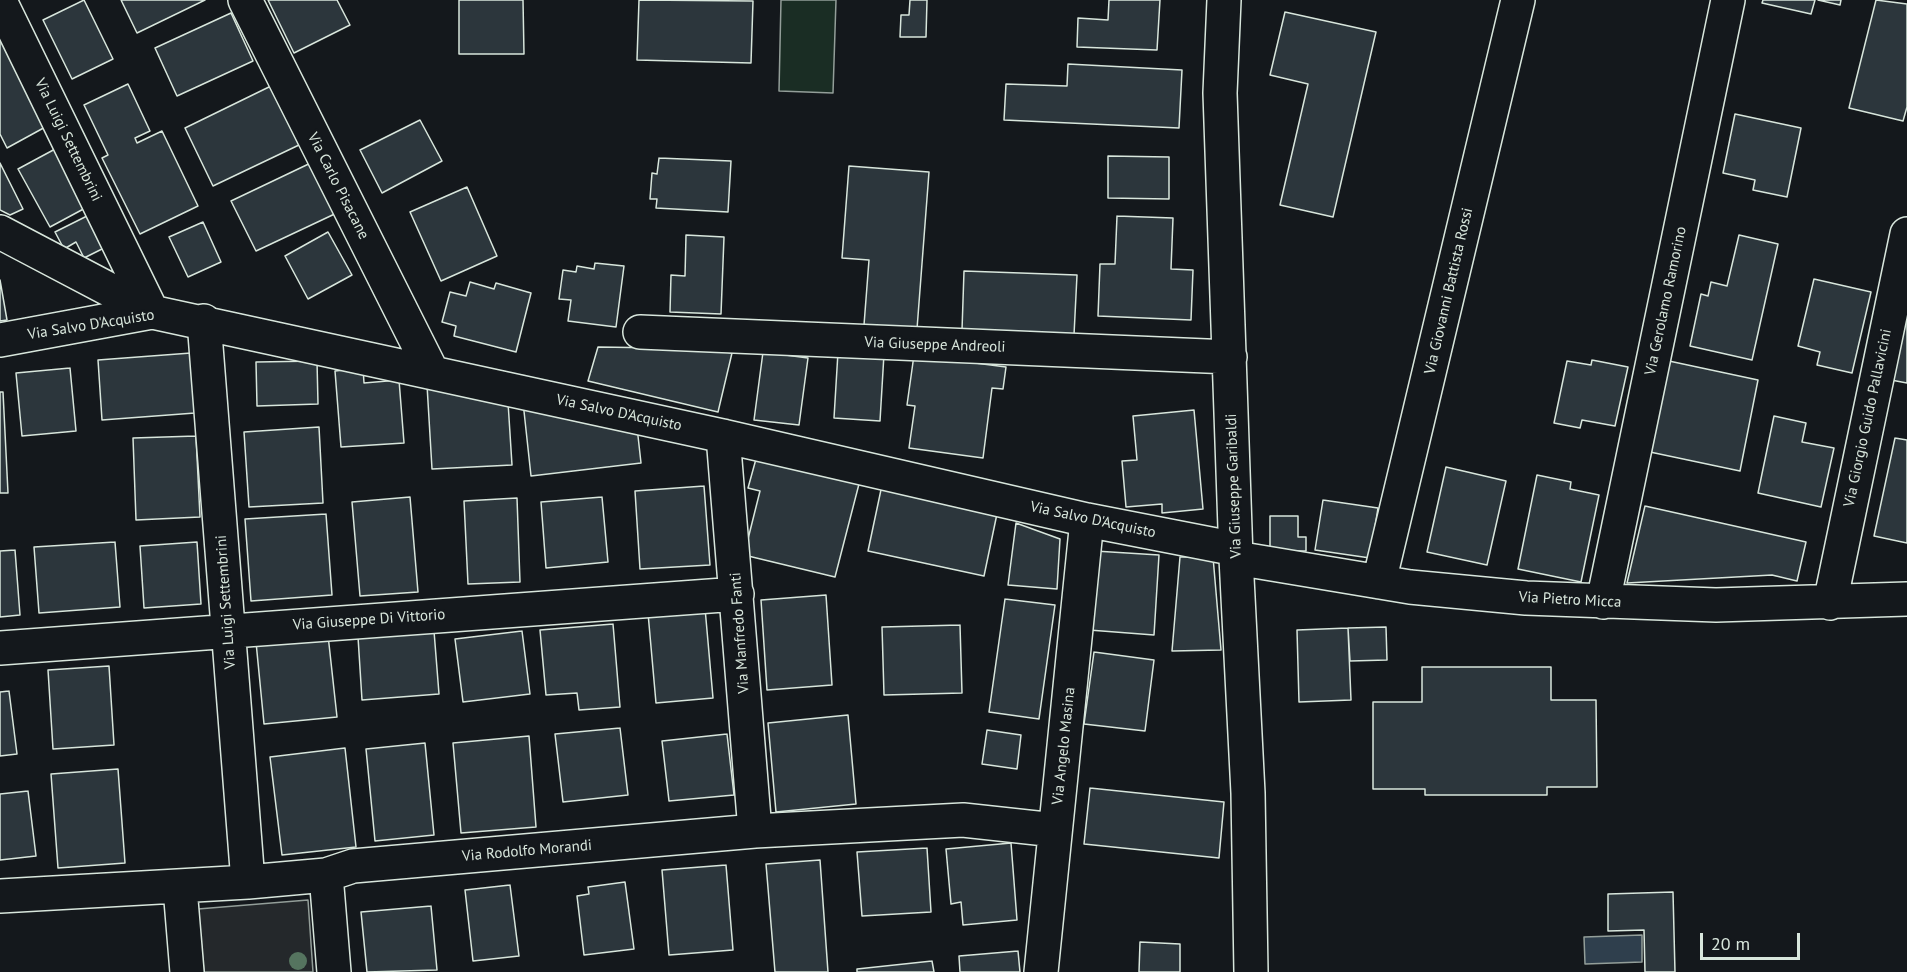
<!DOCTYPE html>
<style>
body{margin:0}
#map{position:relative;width:1907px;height:972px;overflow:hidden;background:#14181c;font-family:"PT Sans",sans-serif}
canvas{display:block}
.scale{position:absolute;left:1700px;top:933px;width:100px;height:27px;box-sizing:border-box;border:3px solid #d8e6dc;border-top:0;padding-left:8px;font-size:18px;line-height:21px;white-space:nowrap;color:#d8e6dc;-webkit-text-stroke:4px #14181c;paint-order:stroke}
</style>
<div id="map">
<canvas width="1907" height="972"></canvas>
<div class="scale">20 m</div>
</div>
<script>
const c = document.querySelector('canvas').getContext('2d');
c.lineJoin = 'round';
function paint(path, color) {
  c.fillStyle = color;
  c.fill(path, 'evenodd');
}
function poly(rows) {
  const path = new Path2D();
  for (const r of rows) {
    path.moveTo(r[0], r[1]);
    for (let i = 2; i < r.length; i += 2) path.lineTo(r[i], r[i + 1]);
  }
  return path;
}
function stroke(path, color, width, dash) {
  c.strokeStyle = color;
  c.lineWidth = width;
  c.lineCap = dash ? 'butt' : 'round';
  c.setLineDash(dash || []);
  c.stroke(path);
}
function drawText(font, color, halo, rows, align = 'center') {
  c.font = font + ' "PT Sans",sans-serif';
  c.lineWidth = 4.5;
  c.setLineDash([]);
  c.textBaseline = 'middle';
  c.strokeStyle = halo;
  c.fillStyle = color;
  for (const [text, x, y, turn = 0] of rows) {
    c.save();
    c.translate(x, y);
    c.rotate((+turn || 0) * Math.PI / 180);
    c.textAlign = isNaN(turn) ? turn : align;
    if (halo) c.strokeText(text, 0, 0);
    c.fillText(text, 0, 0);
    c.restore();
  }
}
const green = poly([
 [781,0,836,0,833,93,779,91,781,0]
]);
const parking = poly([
 [308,900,313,972,204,972,198,909,308,900]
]);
const water = poly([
 [1642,935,1642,962,1585,964,1584,937,1642,935]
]);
const building = poly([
 [84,0,113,59,72,79,43,20,84,0],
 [121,0,205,0,137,33,121,0],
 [268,0,337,0,350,25,294,53,268,0],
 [459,0,523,0,524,54,459,54,459,0],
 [639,0,753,1,751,63,637,60,639,0],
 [910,0,927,0,926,37,900,37,901,15,909,15,910,0],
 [1109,0,1160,0,1157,50,1077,47,1078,18,1108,20,1109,0],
 [1763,0,1815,0,1811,14,1762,3,1763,0],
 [1818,0,1841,0,1840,5,1818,0],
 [1876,0,1907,4,1907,107,1903,121,1849,108,1876,0],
 [1285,12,1376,32,1333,217,1280,205,1308,84,1270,75,1285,12],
 [231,13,253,61,177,96,155,48,231,13],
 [0,35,49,125,7,148,0,134,0,35],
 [1068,64,1182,70,1179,128,1004,120,1006,84,1067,86,1068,64],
 [128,84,150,131,135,138,137,143,162,131,198,206,140,234,102,158,108,155,84,105,128,84],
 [271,86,299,145,213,186,185,128,271,86],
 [1735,114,1801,128,1787,197,1753,190,1755,180,1723,173,1735,114],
 [420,120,442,161,382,193,360,150,420,120],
 [57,148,89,206,50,227,18,169,57,148],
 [1108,156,1169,157,1169,199,1108,198,1108,156],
 [659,158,731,161,728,212,656,208,657,199,650,199,652,173,657,174,659,158],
 [317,160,341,211,256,251,231,201,317,160],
 [0,163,23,209,10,215,0,210,0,163],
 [849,166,929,172,917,329,864,325,869,260,842,258,849,166],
 [467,187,497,256,441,281,410,212,467,187],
 [91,214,108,246,84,258,76,242,64,249,55,232,91,214],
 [1117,216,1173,218,1171,269,1193,270,1191,320,1098,316,1100,264,1115,264,1117,216],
 [203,222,221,262,188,277,169,237,203,222],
 [328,232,352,275,308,299,285,256,328,232],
 [686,235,724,237,721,314,670,312,671,275,685,276,686,235],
 [1739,235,1778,244,1752,360,1690,346,1701,294,1708,296,1711,282,1727,286,1739,235],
 [595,263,624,266,616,327,568,321,571,300,559,299,563,270,576,272,577,266,594,269,595,263],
 [964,271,1077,275,1074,335,962,330,964,271],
 [1814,279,1871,292,1852,373,1817,365,1820,352,1798,346,1814,279],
 [0,280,7,320,0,321,0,280],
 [470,282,494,289,496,283,531,293,516,352,454,336,456,326,442,322,450,292,466,296,470,282],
 [1904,319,1907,320,1907,383,1891,380,1904,319],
 [666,341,732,353,718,412,588,381,598,347,664,348,666,341],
 [763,352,808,358,799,425,754,420,763,352],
 [838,352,884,354,880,421,834,418,838,352],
 [191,353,195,413,102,420,98,360,191,353],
 [914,355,1006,367,1003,389,992,388,983,458,909,448,915,406,907,405,914,355],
 [1592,360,1628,367,1615,426,1582,420,1580,428,1554,423,1567,361,1591,365,1592,360],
 [317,361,318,404,257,406,256,362,317,361],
 [1669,361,1758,380,1740,471,1650,452,1669,361],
 [70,368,76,431,22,436,16,373,70,368],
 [363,368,364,383,399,380,404,443,341,447,335,371,363,368],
 [427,385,508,402,512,465,432,469,427,385],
 [0,392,3,392,8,493,0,493,0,392],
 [523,402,637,427,641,463,531,476,523,402],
 [1194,410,1203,509,1162,513,1162,504,1126,507,1122,461,1137,460,1133,416,1194,410],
 [1774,416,1806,423,1802,442,1834,448,1821,507,1758,493,1774,416],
 [319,427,323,503,249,507,244,432,319,427],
 [196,436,200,517,136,520,133,438,196,436],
 [1895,438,1907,440,1907,543,1874,536,1895,438],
 [756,459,859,484,835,577,744,555,760,491,748,488,756,459],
 [1446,467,1506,481,1487,565,1427,552,1446,467],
 [1537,475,1571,482,1570,489,1599,495,1581,582,1518,569,1537,475],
 [882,485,998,509,984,576,868,551,882,485],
 [704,486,710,565,640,569,635,491,704,486],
 [410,497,418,592,360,596,352,502,410,497],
 [602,497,608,562,546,568,541,502,602,497],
 [517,498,520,582,468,584,464,501,517,498],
 [1323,500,1378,508,1370,558,1315,550,1323,500],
 [1645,506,1806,542,1797,581,1772,575,1627,583,1645,506],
 [326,514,332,595,251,601,245,519,326,514],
 [1270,516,1298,516,1298,537,1306,537,1306,551,1270,551,1270,516],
 [1016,523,1060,539,1057,589,1008,585,1016,523],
 [115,542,120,607,39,613,34,547,115,542],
 [197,542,201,604,144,608,140,546,197,542],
 [15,550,20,615,0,617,0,551,15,550],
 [1095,551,1159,555,1154,635,1089,630,1095,551],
 [1180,557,1213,557,1221,650,1172,651,1180,557],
 [826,595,832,685,767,690,761,600,826,595],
 [1005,599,1055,605,1039,719,989,712,1005,599],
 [705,608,713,698,656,703,648,613,705,608],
 [613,624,620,707,579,710,577,693,546,695,540,630,613,624],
 [960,625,962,693,884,695,882,627,960,625],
 [1386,627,1387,660,1350,661,1348,628,1386,627],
 [1348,628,1351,700,1299,702,1297,630,1348,628],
 [434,631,439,694,362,700,358,637,434,631],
 [522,631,530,694,463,702,455,639,522,631],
 [328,635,337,717,264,724,256,642,328,635],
 [1094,652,1154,660,1145,731,1084,724,1094,652],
 [109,666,114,745,53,749,48,670,109,666],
 [1422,667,1551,667,1551,700,1596,700,1597,787,1547,787,1547,795,1425,795,1425,789,1373,789,1373,702,1422,702,1422,667],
 [9,691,17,754,0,756,0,692,9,691],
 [848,715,856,804,776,812,768,723,848,715],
 [620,728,628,795,563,802,555,734,620,728],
 [987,730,1021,735,1017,769,982,764,987,730],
 [727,734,734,795,669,801,662,741,727,734],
 [529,736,536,827,461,833,453,743,529,736],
 [425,743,434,835,375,841,366,749,425,743],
 [345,748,356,847,282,855,270,757,345,748],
 [118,769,125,863,58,868,51,774,118,769],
 [1090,788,1224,802,1219,858,1084,844,1090,788],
 [28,791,36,856,0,860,0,794,28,791],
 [1011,843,1017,920,963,925,961,902,951,904,946,849,1011,843],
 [927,848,931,912,862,916,857,852,927,848],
 [820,860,828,972,775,972,766,864,820,860],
 [726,865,733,950,669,955,662,870,726,865],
 [625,882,634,949,584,955,577,896,589,894,588,887,625,882],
 [510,885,519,956,473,961,465,890,510,885],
 [1673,892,1675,972,1645,972,1644,930,1608,931,1608,894,1673,892],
 [431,906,437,970,367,972,361,912,431,906],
 [1140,942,1180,944,1180,972,1139,972,1140,942],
 [1018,951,1020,972,960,972,959,956,1018,951],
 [932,961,934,972,857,972,857,969,932,961]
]);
const minor = poly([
 [245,0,432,372],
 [1224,0,1220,93,1236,558,1248,793,1251,972],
 [0,1,152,312],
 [0,232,152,312],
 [204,321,248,882],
 [640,332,1230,357],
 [0,340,152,312,723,436,1087,520,1236,549],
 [723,436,755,831],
 [1236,558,1410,587,1526,598,1716,605,1907,599],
 [1379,582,1518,0],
 [1603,602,1728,0],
 [1830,603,1907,234],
 [0,648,737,594],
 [326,875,334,972],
 [180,888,187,972],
 [0,896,248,882,326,875,353,866,755,831,963,820,1055,830],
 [1041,972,1087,520]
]);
const trees = [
 [298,961]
];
const streetNames = [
 ["Via Luigi Settembrini",68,140,64],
 ["Via Carlo Pisacane",338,186,63],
 ["Via Giovanni Battista Rossi",1449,291,-77],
 ["Via Gerolamo Ramorino",1666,301,-78],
 ["Via Salvo D'Acquisto",91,325,-9],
 ["Via Giuseppe Andreoli",935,345,2],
 ["Via Salvo D'Acquisto",619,413,12],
 ["Via Giorgio Guido Pallavicini",1868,418,-78],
 ["Via Giuseppe Garibaldi",1234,486,-92],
 ["Via Salvo D'Acquisto",1093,520,12],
 ["Via Pietro Micca",1570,600,3],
 ["Via Luigi Settembrini",226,602,-94],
 ["Via Giuseppe Di Vittorio",369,620,-4],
 ["Via Manfredo Fanti",740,633,-94],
 ["Via Angelo Masina",1064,746,-84],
 ["Via Rodolfo Morandi",527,851,-5]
];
paint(green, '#1a2d24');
stroke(green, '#939e99', 1.5);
paint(parking, '#24282b');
stroke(parking, '#939e99', 1.5);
paint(water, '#2f3f4d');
stroke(water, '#939e99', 1.5);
paint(building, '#2c363c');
stroke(building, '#d8e6dc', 1.5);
stroke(minor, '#d8e6dc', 36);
stroke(minor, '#14181c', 33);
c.fillStyle = '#55745f';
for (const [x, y] of trees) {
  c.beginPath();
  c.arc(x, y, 9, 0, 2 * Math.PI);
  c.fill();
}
drawText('15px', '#d8e6dc', '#14181c', streetNames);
</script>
